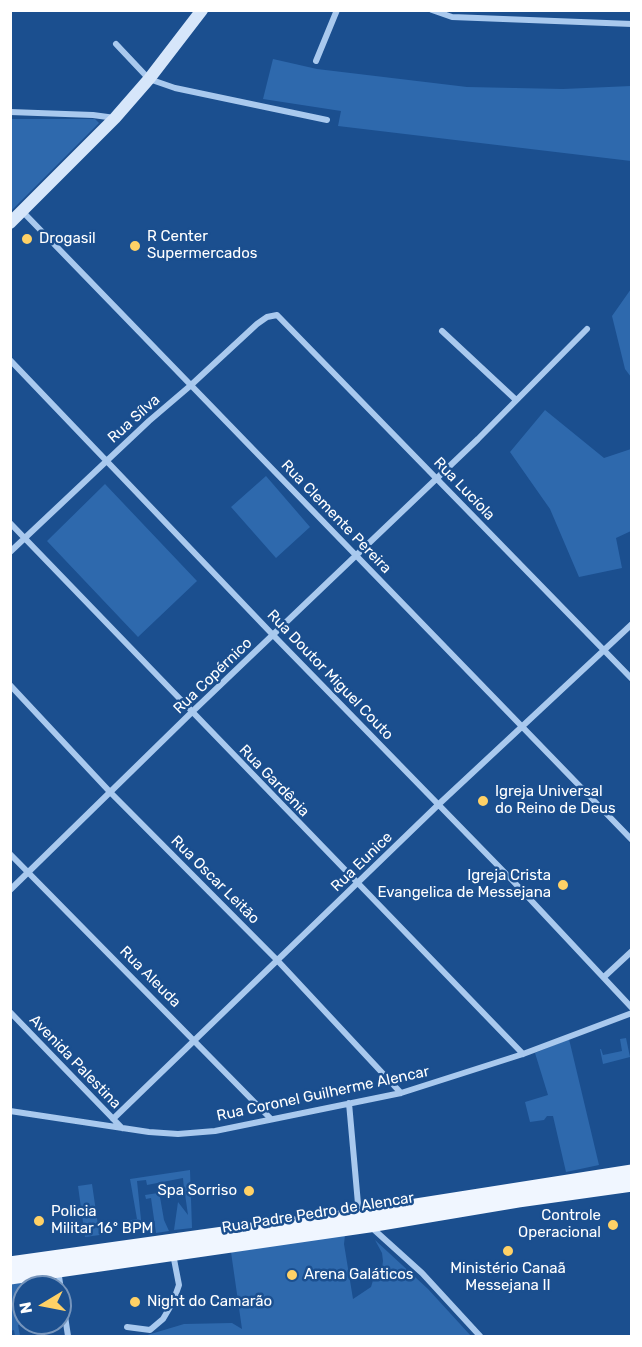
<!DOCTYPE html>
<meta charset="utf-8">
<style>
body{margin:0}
#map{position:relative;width:642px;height:1347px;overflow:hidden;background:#1b4f8f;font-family:Rubik,sans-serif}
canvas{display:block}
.frame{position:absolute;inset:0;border:12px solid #fff;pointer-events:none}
.north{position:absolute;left:12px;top:1275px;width:60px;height:60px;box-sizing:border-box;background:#1b4f8f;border:2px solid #7695bc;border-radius:50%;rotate:260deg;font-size:16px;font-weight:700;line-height:24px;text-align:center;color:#fff}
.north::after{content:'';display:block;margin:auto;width:21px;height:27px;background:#ffd166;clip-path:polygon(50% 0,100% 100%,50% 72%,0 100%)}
</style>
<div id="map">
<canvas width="642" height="1347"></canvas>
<div class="frame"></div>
<div class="north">N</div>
</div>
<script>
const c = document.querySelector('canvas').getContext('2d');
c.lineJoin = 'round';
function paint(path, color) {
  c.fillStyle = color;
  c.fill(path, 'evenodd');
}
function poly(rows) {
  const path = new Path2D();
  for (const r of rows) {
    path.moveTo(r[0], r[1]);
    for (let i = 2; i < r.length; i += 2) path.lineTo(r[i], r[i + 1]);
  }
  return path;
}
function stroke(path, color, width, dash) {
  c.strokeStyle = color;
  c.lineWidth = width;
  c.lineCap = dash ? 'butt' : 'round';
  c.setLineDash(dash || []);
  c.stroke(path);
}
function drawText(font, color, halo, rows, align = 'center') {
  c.font = font + ' Rubik,sans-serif';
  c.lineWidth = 5;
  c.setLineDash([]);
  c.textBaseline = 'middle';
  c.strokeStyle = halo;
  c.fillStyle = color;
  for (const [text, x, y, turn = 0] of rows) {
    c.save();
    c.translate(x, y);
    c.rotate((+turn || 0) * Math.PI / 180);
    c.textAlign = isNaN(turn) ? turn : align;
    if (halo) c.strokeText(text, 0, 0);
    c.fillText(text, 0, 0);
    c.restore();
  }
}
const green = poly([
 [273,59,317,69,467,87,563,89,631,86,631,161,338,126,341,111,263,99],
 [11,119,95,119,99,123,11,211],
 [631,289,631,377,625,369,612,316],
 [545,410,604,458,631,449,631,531,616,538,622,568,579,577,550,509,510,452],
 [266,476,310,527,276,558,231,507],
 [105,484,197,581,138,637,47,541],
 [626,1038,630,1057,603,1064,600,1049,601,1049,603,1055,622,1051,620,1039],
 [569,1039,599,1165,566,1172,553,1116,547,1116,544,1120,530,1122,525,1102,548,1095,535,1053],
 [190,1170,192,1228,174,1230,178,1202,188,1215,185,1194,160,1197,164,1220,169,1231,156,1233,151,1198,146,1199,145,1195,184,1189,183,1178,147,1185,146,1180,137,1181,142,1229,127,1231,126,1221,137,1219,130,1179],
 [92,1184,98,1225,106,1224,107,1234,85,1237,78,1186],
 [345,1235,344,1244,353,1299,371,1287,375,1274,382,1269,383,1261,382,1253,375,1240,428,1289,471,1336,144,1336,184,1324,232,1323,242,1329,231,1252],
 [49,1277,50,1287,24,1287,24,1323,28,1323,18,1325,20,1336,15,1336,14,1330,11,1331,10,1283]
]);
const street = poly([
 [432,10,452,17,632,24],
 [116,44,149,79,175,88,327,120],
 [316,61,337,10],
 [10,112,93,115,115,118],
 [22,211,632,840],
 [442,331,515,399],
 [10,360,273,635,512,880,632,1008],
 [10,523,523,1054],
 [10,552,149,421,190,386,257,324,267,317,277,315,632,679],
 [10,685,110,792,277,960,401,1093],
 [10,854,271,1119],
 [10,890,192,712,478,439,587,329],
 [604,977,632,951],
 [10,1012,122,1128],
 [349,1103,359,1215],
 [10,1111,149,1132,178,1134,215,1131,401,1093,523,1054,632,1013],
 [113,1119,439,804,632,624],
 [371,1227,422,1273,480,1336],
 [58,1270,68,1336],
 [127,1327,150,1330,163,1319,173,1302,179,1285,173,1254]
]);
const secondary = poly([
 [10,223,115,118,149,79,202,10]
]);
const primary = poly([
 [10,1264,359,1215,632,1172],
 [10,1277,369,1225,518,1200,632,1184]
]);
const markers = [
 [27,239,6,"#ffd166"],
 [135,246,6,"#ffd166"],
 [483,801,6,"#ffd166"],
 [563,885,6,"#ffd166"],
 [249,1191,6,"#ffd166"],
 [39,1221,6,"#ffd166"],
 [613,1225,6,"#ffd166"],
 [508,1251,6,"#ffd166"],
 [292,1275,6,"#ffd166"],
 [135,1302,6,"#ffd166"]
];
const poiNames = [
 ["R Center",147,237],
 ["Supermercados",147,254],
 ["Drogasil",39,239],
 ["Igreja Universal",495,792],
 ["do Reino de Deus",495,809],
 ["Igreja Crista",551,876,"right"],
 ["Evangelica de Messejana",551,893,"right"],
 ["Spa Sorriso",237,1191,"right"],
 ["Policia",51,1212],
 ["Militar 16º BPM",51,1229],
 ["Controle",601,1216,"right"],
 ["Operacional",601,1233,"right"],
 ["Ministério Canaã",508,1269,"center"],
 ["Messejana II",508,1286,"center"],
 ["Arena Galáticos",304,1275],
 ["Night do Camarão",147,1302]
];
const streetNames = [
 ["Rua Sílva",134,419,-42],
 ["Rua Lucíola",464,489,46],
 ["Rua Clemente Pereira",336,517,46],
 ["Rua Doutor Miguel Couto",330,675,46],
 ["Rua Copérnico",213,676,-44],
 ["Rua Gardênia",274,781,46],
 ["Rua Eunice",362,862,-44],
 ["Rua Oscar Leitão",215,880,45],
 ["Rua Aleuda",150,977,45],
 ["Avenida Palestina",75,1062,46],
 ["Rua Coronel Guilherme Alencar",323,1094,-12],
 ["Rua Padre Pedro de Alencar",318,1213,-9]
];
paint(green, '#2e69ad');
stroke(street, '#a9c9ee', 6);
stroke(secondary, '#d6e6fa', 12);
stroke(primary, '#f0f6ff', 15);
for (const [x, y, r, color] of markers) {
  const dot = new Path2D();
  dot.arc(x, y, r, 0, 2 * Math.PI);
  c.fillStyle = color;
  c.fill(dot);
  stroke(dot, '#1b4f8f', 2);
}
drawText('15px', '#fff', '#1b4f8f', poiNames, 'left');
drawText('15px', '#fff', '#1b4f8f', streetNames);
</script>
